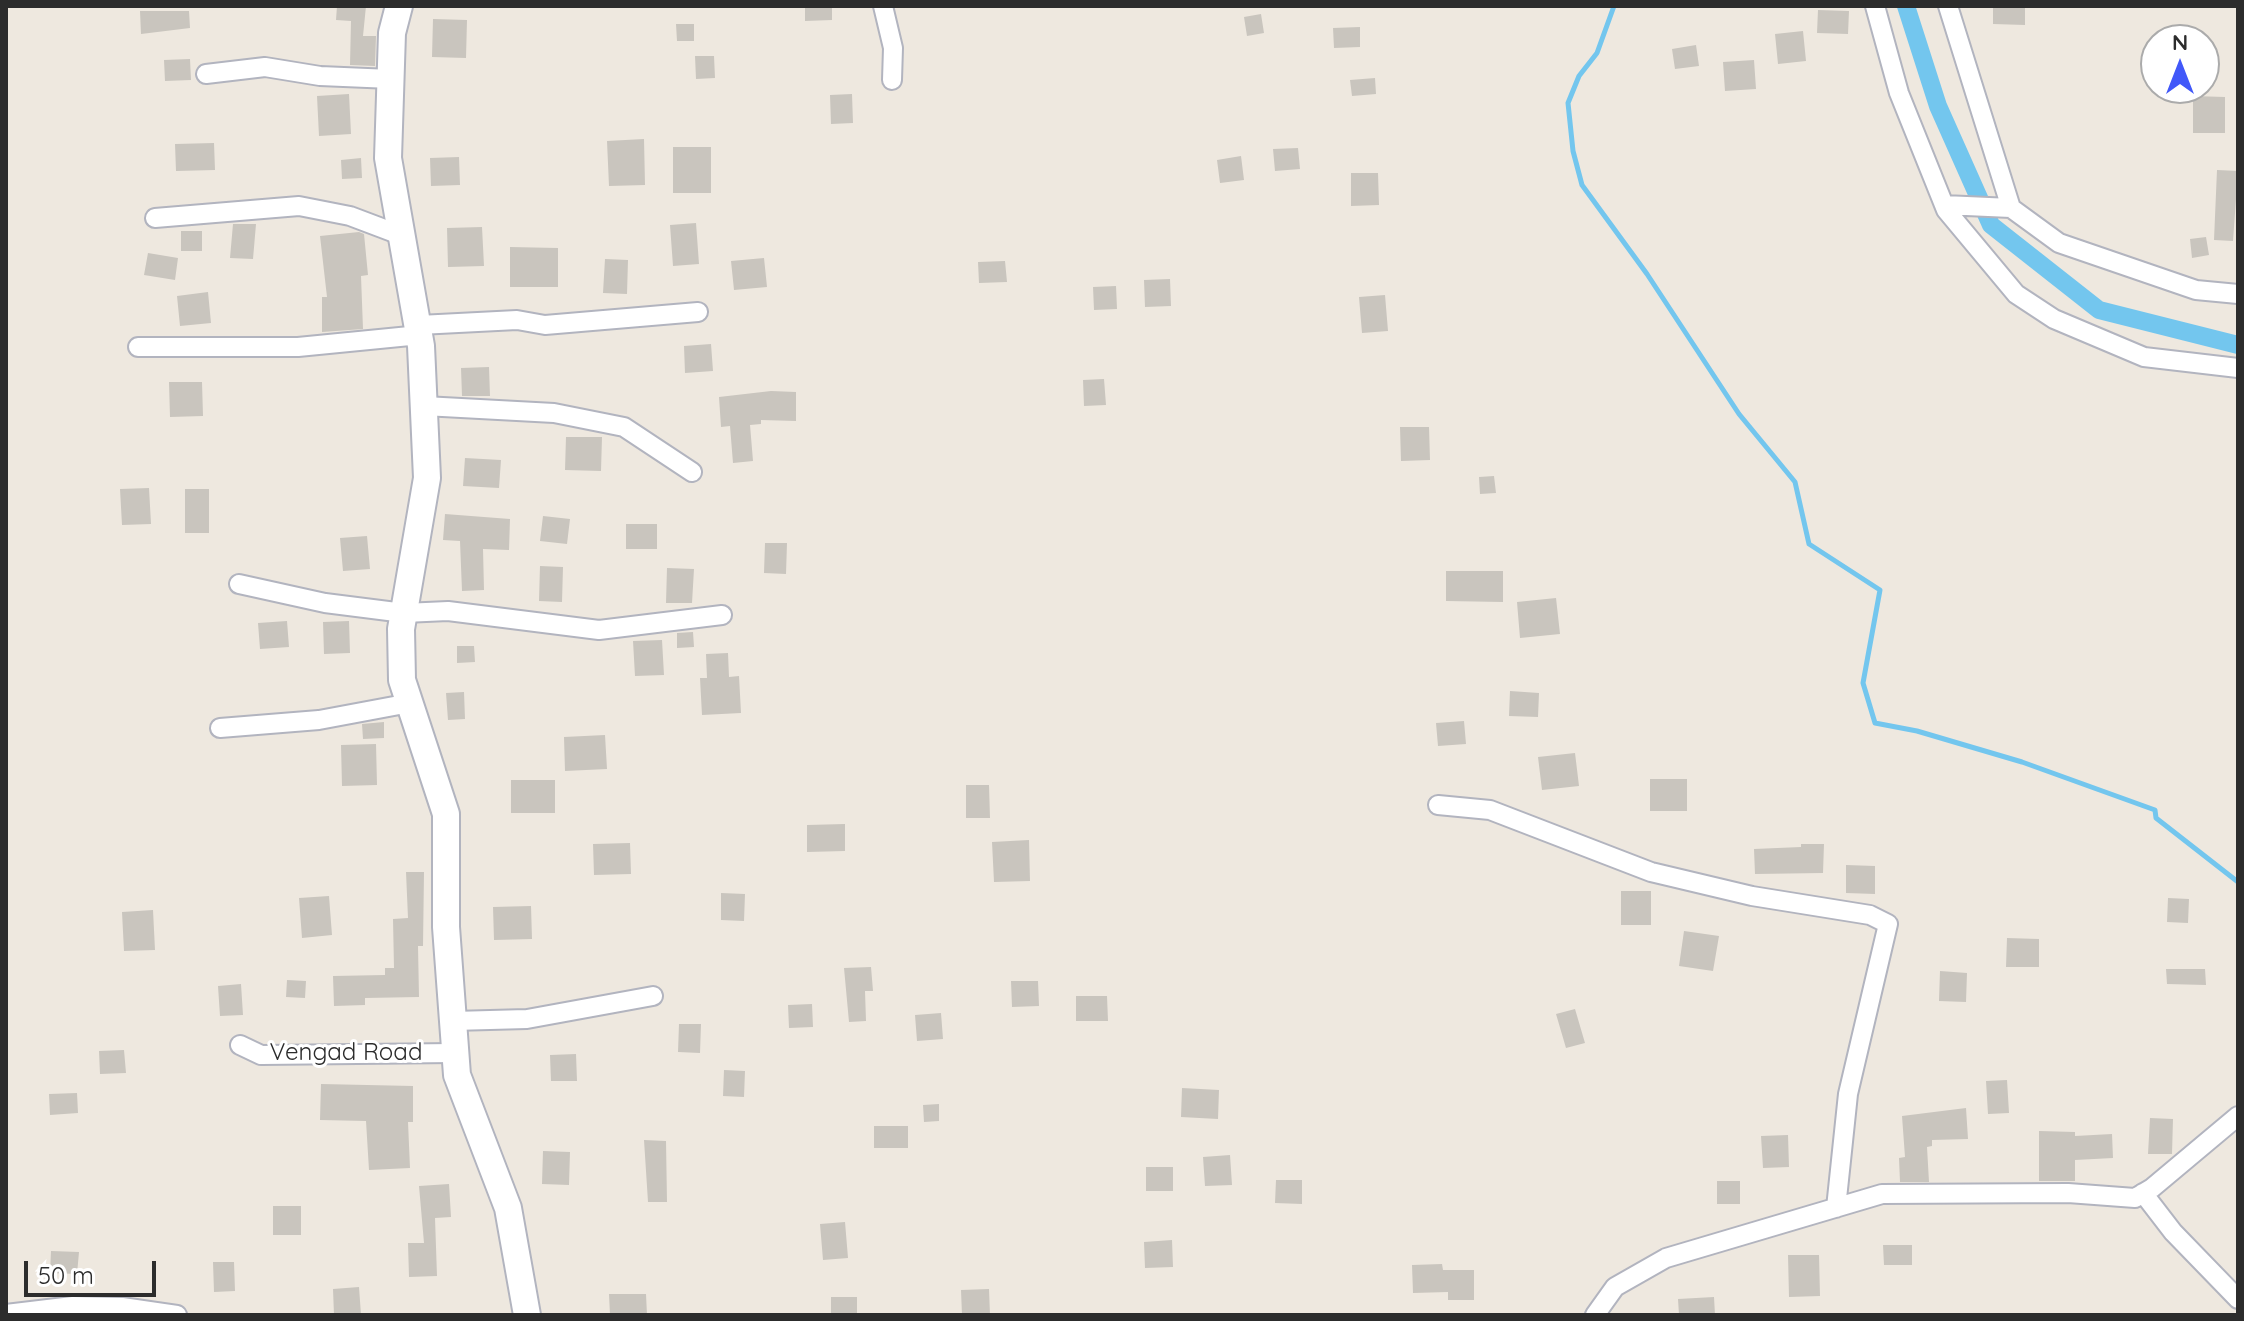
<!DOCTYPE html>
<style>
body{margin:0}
#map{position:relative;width:2244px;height:1321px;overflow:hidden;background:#eee8df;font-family:Quicksand,sans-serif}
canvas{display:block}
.frame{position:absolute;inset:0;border:8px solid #2c2c2c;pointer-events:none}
.north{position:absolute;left:2140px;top:24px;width:80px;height:80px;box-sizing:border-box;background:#fff;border:2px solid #ababab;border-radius:50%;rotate:0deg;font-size:22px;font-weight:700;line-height:32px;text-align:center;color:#2c2c2c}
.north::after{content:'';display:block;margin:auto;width:28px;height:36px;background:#4158f9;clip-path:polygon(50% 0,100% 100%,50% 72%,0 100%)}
.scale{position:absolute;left:24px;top:1261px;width:132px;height:36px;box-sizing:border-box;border:4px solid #2c2c2c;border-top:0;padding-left:10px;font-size:24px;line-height:28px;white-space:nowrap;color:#2c2c2c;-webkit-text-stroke:6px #fff;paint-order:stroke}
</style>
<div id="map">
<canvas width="2244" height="1321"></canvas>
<div class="frame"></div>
<div class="north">N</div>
<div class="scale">50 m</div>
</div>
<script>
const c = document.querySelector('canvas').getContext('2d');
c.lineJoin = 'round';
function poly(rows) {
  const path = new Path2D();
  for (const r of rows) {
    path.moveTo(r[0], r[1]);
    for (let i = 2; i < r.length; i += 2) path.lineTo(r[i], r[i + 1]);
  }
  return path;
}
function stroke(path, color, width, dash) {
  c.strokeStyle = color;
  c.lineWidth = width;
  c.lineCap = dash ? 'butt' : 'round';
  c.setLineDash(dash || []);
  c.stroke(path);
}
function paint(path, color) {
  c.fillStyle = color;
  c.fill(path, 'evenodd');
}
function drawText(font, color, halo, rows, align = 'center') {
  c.font = font + ' Quicksand,sans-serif';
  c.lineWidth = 6;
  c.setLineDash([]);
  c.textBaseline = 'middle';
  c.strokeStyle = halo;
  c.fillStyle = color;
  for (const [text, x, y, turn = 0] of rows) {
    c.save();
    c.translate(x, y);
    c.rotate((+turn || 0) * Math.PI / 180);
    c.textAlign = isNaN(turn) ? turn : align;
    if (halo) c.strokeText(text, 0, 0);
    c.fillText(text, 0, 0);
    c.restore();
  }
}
const stream = poly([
 [1614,6,1597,53,1579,76,1568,103,1573,151,1582,185,1647,274,1739,414,1795,482,1809,544,1880,590,1863,683,1875,723,1917,731,2022,762,2155,810,2156,818,2238,882]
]);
const canal = poly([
 [1906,6,1938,106,1991,225,2099,310,2238,345]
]);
const building = poly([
 [337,6,366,6,363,36,376,36,375,66,350,65,351,21,336,20],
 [805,6,832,6,832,20,805,21],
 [1993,6,2025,6,2025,25,1993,24],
 [1818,10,1849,11,1848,34,1817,33],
 [140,11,189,11,190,28,141,34],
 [1261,14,1264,33,1247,36,1244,17],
 [433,19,467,20,466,58,432,57],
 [676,24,694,24,694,41,677,41],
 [1360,27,1360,47,1334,48,1333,28],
 [1803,31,1806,61,1778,64,1775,34],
 [1696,45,1699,66,1675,69,1672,49],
 [695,56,714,56,715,78,696,79],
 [190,59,191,80,165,81,164,60],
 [1754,60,1756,89,1725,91,1723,62],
 [1375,78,1376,94,1352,96,1350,80],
 [349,94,351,134,319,136,317,96],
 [852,94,853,123,831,124,830,95],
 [2193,96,2225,97,2225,133,2193,133],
 [644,139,645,185,609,186,607,141],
 [214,143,215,170,176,171,175,144],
 [673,147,711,147,711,193,673,193],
 [1298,148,1300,169,1275,171,1273,149],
 [1241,156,1244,180,1220,183,1217,160],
 [459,157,460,185,431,186,430,158],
 [361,158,362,178,342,179,341,160],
 [2217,170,2238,171,2233,241,2214,240],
 [1351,173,1378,173,1379,205,1351,206],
 [696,223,699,264,673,266,670,225],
 [233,224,256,224,253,259,230,258],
 [482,227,484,266,448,267,447,228],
 [181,231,202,231,202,251,181,251],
 [359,232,364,234,368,275,361,276,363,329,322,332,322,297,327,297,320,236],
 [2206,237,2209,255,2192,258,2190,239],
 [510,247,558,248,558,287,510,287],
 [148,253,178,258,175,280,144,275],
 [764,258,767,287,734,290,731,261],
 [605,259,628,260,627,294,603,293],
 [1005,261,1007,282,979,283,978,262],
 [1170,279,1171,306,1145,307,1144,280],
 [1116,286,1117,309,1094,310,1093,287],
 [208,292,211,323,180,326,177,296],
 [1385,295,1388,331,1362,333,1359,297],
 [711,344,713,371,685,373,684,346],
 [489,367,490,396,462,396,461,368],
 [1104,379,1106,405,1084,406,1083,380],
 [169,382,202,382,203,416,170,417],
 [771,391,796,392,796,421,761,420,761,424,750,425,753,461,733,463,730,426,721,427,719,397],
 [1400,427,1429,427,1430,460,1401,461],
 [566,437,602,437,601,471,565,470],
 [465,458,501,460,499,488,463,486],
 [1494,476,1496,493,1480,494,1479,477],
 [149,488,151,524,122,525,120,489],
 [185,489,209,489,209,533,185,533],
 [445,514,510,519,509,550,483,549,484,590,462,591,460,541,443,540],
 [543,516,570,519,567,544,540,541],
 [626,524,657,524,657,549,626,549],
 [367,536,370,569,343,571,340,538],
 [765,543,787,543,786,574,764,573],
 [540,566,563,567,562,602,539,601],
 [667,568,694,569,692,603,666,603],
 [1446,571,1503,571,1503,602,1446,601],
 [1556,598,1560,634,1520,638,1517,602],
 [287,621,289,647,260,649,258,623],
 [349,621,350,653,324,654,323,622],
 [693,632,694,647,677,648,677,633],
 [662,640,664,675,635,676,633,641],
 [457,646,474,646,475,662,457,663],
 [728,653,729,677,739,676,741,713,702,715,700,678,707,678,706,654],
 [1510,691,1539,693,1538,717,1509,716],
 [464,692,465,719,448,720,446,693],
 [1464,721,1466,744,1438,746,1436,723],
 [384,722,384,738,363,739,362,724],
 [605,735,607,769,565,771,564,737],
 [376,744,377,785,342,786,341,745],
 [1575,753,1579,786,1542,790,1538,757],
 [1650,779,1687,779,1687,811,1650,811],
 [511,780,555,780,555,813,511,813],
 [966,785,989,785,990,818,966,818],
 [845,824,845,851,807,852,807,825],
 [1029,840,1030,881,994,882,992,842],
 [630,843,631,874,594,875,593,844],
 [1801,844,1824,844,1823,873,1755,874,1754,849,1801,847],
 [1846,865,1875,866,1875,894,1846,893],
 [406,872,424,872,423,946,418,946,419,997,365,998,365,1005,334,1006,333,976,385,975,385,968,394,968,393,919,408,918],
 [1621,891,1651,891,1651,925,1621,925],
 [721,893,745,894,744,921,721,920],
 [329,896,332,935,302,938,299,898],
 [2168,898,2189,899,2188,923,2167,922],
 [531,906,532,939,494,940,493,907],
 [153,910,155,950,124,951,122,912],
 [1684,931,1719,936,1713,971,1679,966],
 [2007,938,2039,939,2039,967,2006,967],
 [871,967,873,991,865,991,866,1021,849,1022,844,968],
 [2166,969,2205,969,2206,985,2167,984],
 [1940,971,1967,973,1966,1002,1939,1001],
 [287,980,306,981,305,998,286,997],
 [1011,981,1038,981,1039,1006,1012,1007],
 [241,984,243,1015,220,1016,218,986],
 [1076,996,1107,996,1108,1021,1076,1021],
 [812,1004,813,1027,789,1028,788,1005],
 [1575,1009,1585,1043,1566,1048,1556,1014],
 [941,1013,943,1039,917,1041,915,1015],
 [679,1024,701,1024,700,1053,678,1052],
 [124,1050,126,1073,100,1074,99,1051],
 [576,1054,577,1081,551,1081,550,1055],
 [724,1070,745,1071,744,1097,723,1096],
 [2007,1080,2009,1113,1988,1114,1986,1081],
 [321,1084,413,1086,413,1122,408,1122,410,1168,369,1170,366,1121,320,1120],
 [1182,1088,1219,1090,1218,1119,1181,1117],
 [77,1093,78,1113,50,1115,49,1094],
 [939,1104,939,1121,924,1122,923,1105],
 [1966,1108,1968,1139,1932,1140,1932,1146,1927,1147,1929,1182,1900,1182,1899,1158,1905,1157,1902,1116],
 [2150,1118,2173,1119,2172,1154,2148,1154],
 [874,1126,908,1126,908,1148,874,1148],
 [2039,1131,2075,1132,2075,1136,2112,1134,2113,1158,2075,1160,2075,1181,2039,1181],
 [1788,1135,1789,1167,1763,1168,1761,1136],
 [644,1140,666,1141,667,1202,648,1202],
 [543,1151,570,1152,569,1185,542,1184],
 [1230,1155,1232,1185,1205,1186,1203,1157],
 [1146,1167,1173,1167,1173,1191,1146,1191],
 [1276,1180,1302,1180,1302,1204,1275,1203],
 [1717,1181,1740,1181,1740,1204,1717,1204],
 [449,1184,451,1217,435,1218,437,1276,409,1277,408,1243,424,1243,419,1186],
 [273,1206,301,1206,301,1235,273,1235],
 [845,1222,848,1258,823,1260,820,1224],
 [1172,1240,1173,1267,1145,1268,1144,1242],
 [1883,1245,1912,1245,1912,1265,1884,1265],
 [51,1251,79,1252,77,1274,50,1273],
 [1788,1255,1819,1255,1820,1296,1789,1297],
 [213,1262,234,1262,235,1291,214,1292],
 [1442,1264,1443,1270,1474,1270,1474,1300,1448,1300,1448,1292,1413,1293,1412,1265],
 [359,1287,361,1315,334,1315,333,1289],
 [989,1289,990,1315,962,1315,961,1290],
 [609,1294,646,1294,647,1315,610,1315],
 [831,1297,857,1297,857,1315,831,1315],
 [1714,1297,1715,1315,1679,1315,1678,1299]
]);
const street = poly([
 [883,6,893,48,892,80],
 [1875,6,1899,93,1946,210,2016,294,2054,319,2144,357,2238,368],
 [1948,6,2011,208,2059,243,2196,290,2238,294],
 [206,74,265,67,320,76,391,79],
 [1944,205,2011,208],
 [155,218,299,206,350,216,403,236],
 [419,325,517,320,545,325,698,312],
 [138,347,298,347,420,335],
 [424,406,554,413,624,427,692,472],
 [239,584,325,603,404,613,448,611,599,630,722,615],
 [220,728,319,720,410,703],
 [1438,805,1490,810,1651,872,1752,896,1870,915,1888,924,1848,1094,1836,1208],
 [453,1021,527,1019,653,996],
 [240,1045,261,1055,455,1053],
 [2143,1193,2173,1232,2238,1299],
 [6,1314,73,1306,122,1307,177,1315],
 [1595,1315,1615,1287,1666,1258,1882,1194,2068,1193,2135,1198,2152,1188,2238,1116]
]);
const secondary = poly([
 [399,6,392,33,388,158,421,346,427,478,401,629,402,680,446,814,446,927,457,1075,508,1208,527,1315]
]);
const streetNames = [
 ["Vengad Road",346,1053]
];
stroke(stream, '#73c6ee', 5);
stroke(canal, '#73c6ee', 18);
paint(building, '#c9c5be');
stroke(street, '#b2b4bf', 22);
stroke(secondary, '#b2b4bf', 30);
stroke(street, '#fff', 18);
stroke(secondary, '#fff', 26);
drawText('24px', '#2c2c2c', '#fff', streetNames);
</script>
